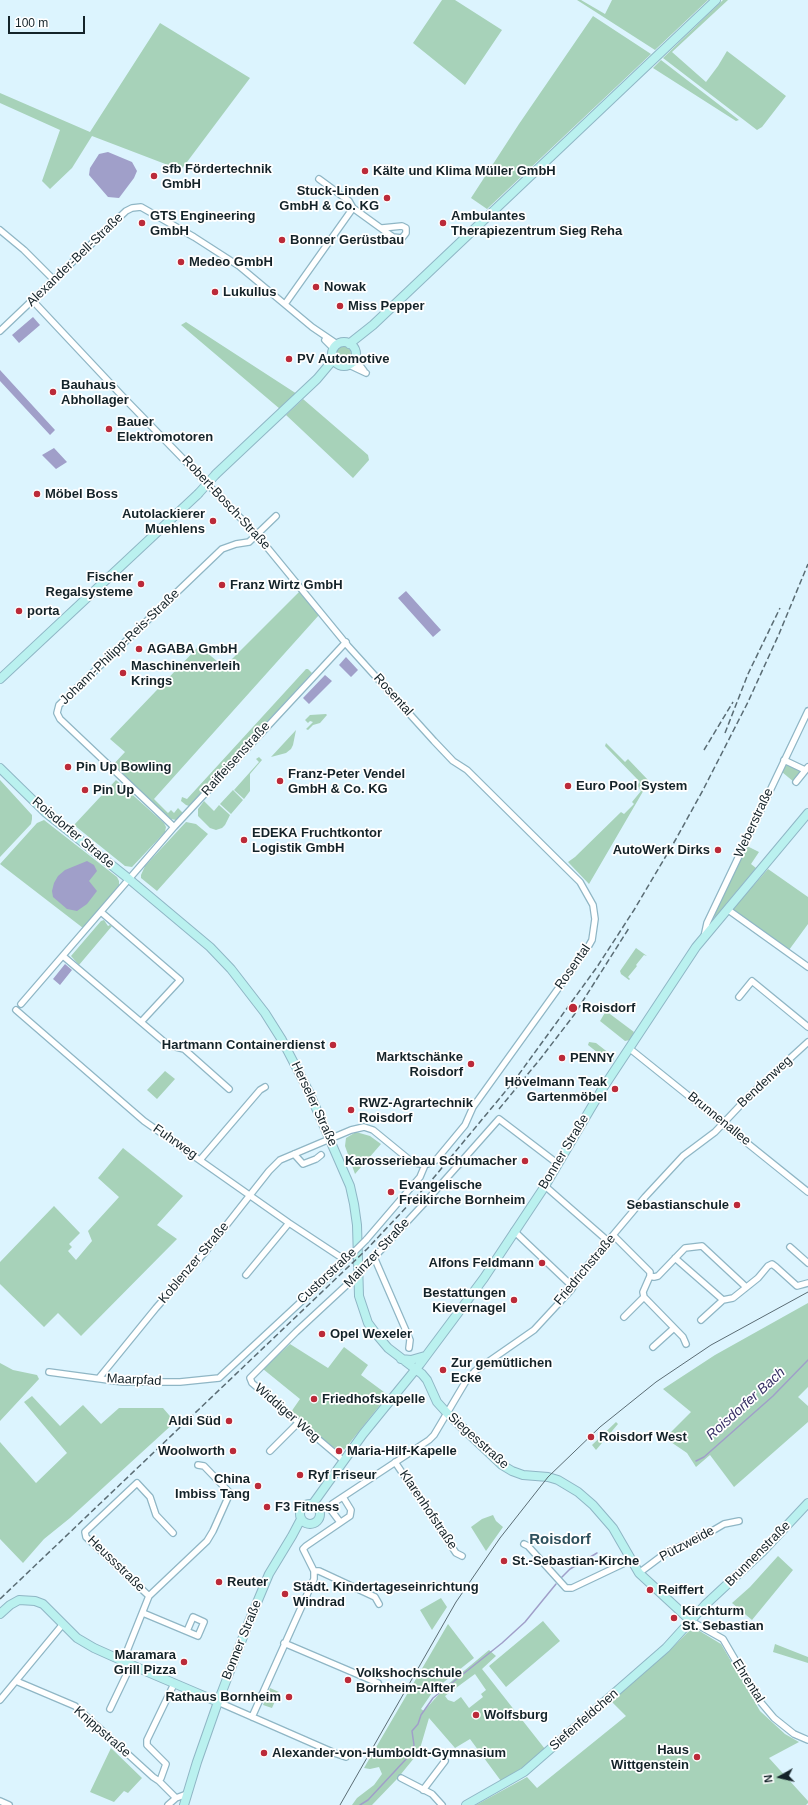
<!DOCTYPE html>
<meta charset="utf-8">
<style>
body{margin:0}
#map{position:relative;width:808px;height:1805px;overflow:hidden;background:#dcf4fe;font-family:Arial,sans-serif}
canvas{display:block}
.north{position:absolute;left:760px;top:1757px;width:40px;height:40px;-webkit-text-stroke:3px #fff;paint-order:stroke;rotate:262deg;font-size:11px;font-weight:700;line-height:16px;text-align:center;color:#142329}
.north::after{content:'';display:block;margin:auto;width:14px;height:18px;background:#142329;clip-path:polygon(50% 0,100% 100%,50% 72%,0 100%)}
.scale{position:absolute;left:8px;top:16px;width:77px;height:18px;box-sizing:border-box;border:2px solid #142329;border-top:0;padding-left:5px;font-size:12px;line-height:14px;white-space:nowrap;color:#142329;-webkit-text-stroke:3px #fff;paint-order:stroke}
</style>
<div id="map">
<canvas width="808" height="1805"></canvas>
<div class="north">N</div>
<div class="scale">100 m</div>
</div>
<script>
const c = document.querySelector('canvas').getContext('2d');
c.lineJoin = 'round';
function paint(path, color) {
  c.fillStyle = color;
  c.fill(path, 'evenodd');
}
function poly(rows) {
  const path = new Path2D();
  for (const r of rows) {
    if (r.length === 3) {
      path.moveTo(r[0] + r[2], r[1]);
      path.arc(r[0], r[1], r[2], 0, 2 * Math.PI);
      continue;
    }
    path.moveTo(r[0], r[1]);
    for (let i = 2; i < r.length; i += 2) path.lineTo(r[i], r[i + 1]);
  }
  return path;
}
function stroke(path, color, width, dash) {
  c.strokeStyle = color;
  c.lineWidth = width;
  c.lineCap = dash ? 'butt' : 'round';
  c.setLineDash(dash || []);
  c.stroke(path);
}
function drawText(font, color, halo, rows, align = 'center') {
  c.font = font + ' Arial,sans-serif';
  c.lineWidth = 3.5;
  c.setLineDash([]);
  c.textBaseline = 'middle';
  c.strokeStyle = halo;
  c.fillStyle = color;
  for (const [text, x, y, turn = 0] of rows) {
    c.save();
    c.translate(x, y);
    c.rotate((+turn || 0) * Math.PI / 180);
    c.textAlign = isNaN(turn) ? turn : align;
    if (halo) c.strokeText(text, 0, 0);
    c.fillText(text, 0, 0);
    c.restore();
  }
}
const green = poly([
 [442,0,455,0,502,30,465,85,413,43],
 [577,0,581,0,605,14,612,0,708,0,655,50],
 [723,0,728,0,672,52,706,82,718,66,727,51,786,96,762,127,757,130,663,58],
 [593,16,651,54,487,209,471,198,519,124],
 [160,23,250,78,181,170,92,136,72,168,50,189,42,181,60,130,0,103,0,93,90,132],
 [661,60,739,120,736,121,653,68],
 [186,322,297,394,280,409,181,325],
 [343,354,8],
 [303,399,368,455,369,460,353,478,286,415],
 [301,590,319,615,154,799,168,813,171,810,174,813,178,808,183,813,176,820,171,819,112,766,125,752,110,739,199,646,224,667],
 [306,669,308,669,312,673,189,806,186,805,181,801,182,797,187,799],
 [310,715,326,714,327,715,320,723,313,725,308,730,306,729,313,722,310,721,308,723,305,720],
 [296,730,293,745,291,749,286,753,271,757],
 [606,743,625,762,628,759,648,780,644,786,645,788,589,884,568,862,575,857,621,812,624,814,634,804,632,802,641,791,637,785,640,782,605,746],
 [259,757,262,760,250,774,250,791,244,799,234,790,259,762,256,759],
 [787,764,803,772,794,782,782,772],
 [0,780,32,815,32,819,31,824,0,857],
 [116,780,164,823,166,827,165,832,132,867,125,866,74,825],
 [233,790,243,800,231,814,220,804],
 [204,801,214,811,219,805,230,815,225,825,222,828,216,830,210,828,198,816,198,809],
 [44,820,117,877,119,881,119,886,83,928,0,864,37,823],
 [186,822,196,824,208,834,157,891,141,878,141,875,145,866],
 [747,846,759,852,751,864,756,868,715,917,713,916],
 [768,869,808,897,808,924,789,950,732,910],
 [104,920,108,926,110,925,112,926,79,965,71,956,101,921],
 [636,948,647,956,644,955,636,965,637,966,628,977,630,979,629,980,621,974,620,971],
 [606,1011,634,1032,630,1040,625,1041,600,1021],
 [589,1042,596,1043,614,1057,612,1064,588,1045],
 [165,1071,175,1079,157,1099,147,1090],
 [356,1132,370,1136,381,1144,355,1174,345,1146,346,1138],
 [123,1148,183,1196,157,1225,177,1239,81,1336,58,1313,44,1327,0,1284,0,1262,54,1206,80,1233,69,1244,72,1247,68,1251,76,1260,92,1241,88,1231,119,1197,98,1178],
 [808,1303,808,1387,798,1397,808,1406,808,1422,734,1487,710,1455,696,1467,687,1453,665,1438,691,1412,663,1389,715,1355],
 [290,1344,328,1368,344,1347,368,1365,361,1375,388,1395,344,1450,340,1447,337,1451,291,1412,300,1399,263,1369],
 [0,1363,13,1370,37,1375,39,1379,0,1421],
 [32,1396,60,1426,83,1405,101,1424,119,1408,163,1408,175,1422,70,1518,44,1539,23,1563,0,1539,0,1442,36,1483,67,1453,24,1402],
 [616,1422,618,1424,596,1450,592,1445],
 [493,1515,496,1521,503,1527,486,1551,471,1527,482,1519],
 [778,1556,793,1570,752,1620,732,1603,750,1587],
 [441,1598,447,1607,432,1630,420,1610],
 [543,1621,560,1641,506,1687,489,1666],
 [448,1624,474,1658,434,1690,421,1709,424,1711,447,1685,489,1650,496,1656,482,1669,545,1749,528,1764,501,1781,470,1739,455,1748,429,1718,419,1752,397,1779,372,1805,352,1805,357,1798,374,1785,382,1774,379,1767,370,1769,364,1768],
 [475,1674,486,1690,481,1694,483,1697,469,1708,461,1697,454,1702,448,1700,445,1696],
 [693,1627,721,1644,760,1711,785,1734,799,1742,769,1758,808,1801,808,1803,806,1805,476,1805,527,1777,537,1788,626,1716,611,1701,674,1646],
 [775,1644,808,1657,808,1663,773,1652],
 [270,1688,279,1692,272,1708,263,1705],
 [111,1748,142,1778,128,1793,124,1791,114,1802,90,1792]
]);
const water = poly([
 [108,152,132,162,137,171,134,178,119,198,108,197,89,175,90,168,99,154],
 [33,317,40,325,19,343,12,335],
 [0,370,55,430,50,435,0,381],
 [54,448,67,462,56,469,42,455],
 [406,591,441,630,433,637,398,598],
 [346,657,358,670,351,677,339,665],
 [325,675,332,681,309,704,303,698],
 [87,861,94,865,97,871,89,881,97,891,87,904,77,911,67,909,53,897,52,891,54,883,58,876,65,870],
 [65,964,72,970,60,985,53,979]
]);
const stream = poly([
 [696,1461,704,1457,773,1396,808,1360],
 [561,1578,570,1569,597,1553],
 [360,1805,368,1800,408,1757,414,1745,412,1731,418,1724,421,1715,433,1698,502,1643,525,1622,556,1584]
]);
const street = poly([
 [319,179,349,201,353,208],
 [0,230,24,250,54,280],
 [33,301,125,399,257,535,348,646,434,741,453,761,467,770,580,882,593,905,595,919,592,940,588,947,473,1107,465,1125,436,1160,425,1165,412,1162,373,1130,364,1127,351,1130,280,1160,269,1171,206,1251,156,1308,99,1378],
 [285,304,353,208,393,237,402,238,406,233,406,228,402,226,382,228],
 [0,331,126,211,132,208,141,207,194,237,239,266,312,327,337,344],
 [325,340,333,348],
 [355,359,364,371],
 [349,365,366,373],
 [784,760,805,770],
 [796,782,808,767],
 [174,827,60,719,57,713,59,705,222,549,236,544,249,542,276,516],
 [727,909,808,967],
 [101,912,180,980,141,1022],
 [704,937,707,923,808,711],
 [63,956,168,1045,184,1049,229,1089],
 [739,997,752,981,808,1027],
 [21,1004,174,827,346,642],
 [16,1010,144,1121,289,1223,345,1260],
 [629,1048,808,1192],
 [294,1154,303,1164,316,1159,321,1155],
 [200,1160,260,1090,265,1087],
 [545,1186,609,1242],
 [514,1231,573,1287],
 [614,1236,650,1272,650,1276,643,1292,644,1297,683,1337,686,1344],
 [366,1240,420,1177,425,1165],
 [790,1247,808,1263],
 [374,1257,410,1340,409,1348],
 [675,1258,723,1300],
 [368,1264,429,1198,499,1119,558,1164],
 [246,1275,289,1223],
 [650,1276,654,1277,658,1276,685,1248,702,1246,746,1287],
 [624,1317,644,1297],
 [701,1320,723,1300,733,1298,758,1278,768,1266,772,1264,776,1267,797,1286,808,1283],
 [653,1347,674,1328],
 [49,1372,123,1382,180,1382,219,1378,347,1259],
 [270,1451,298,1423],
 [344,1461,252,1383,250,1378,296,1332,351,1281],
 [395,1462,456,1553,462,1556],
 [340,1522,331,1510,332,1504,429,1440,434,1435,466,1381,475,1371,534,1330,571,1290,587,1266,645,1197,683,1156,715,1132,750,1095,808,1042],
 [524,1544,528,1546,566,1588,572,1588,631,1560],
 [314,1571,319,1571,375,1597,379,1604],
 [639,1573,667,1552,702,1537,724,1524,739,1521],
 [149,1596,86,1537,85,1532,137,1483,150,1497,156,1515,173,1533],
 [143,1613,198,1636,204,1622,193,1617,187,1631],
 [691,1621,723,1639,758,1699,774,1718,794,1734,808,1740],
 [284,1643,378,1683],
 [123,1661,149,1596,207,1541,213,1531,230,1493,204,1466,198,1465],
 [16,1681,75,1706,153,1777,159,1781,176,1798],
 [0,1700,63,1624],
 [218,1702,337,1754,346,1757],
 [110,1709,131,1665],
 [252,1717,314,1579,314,1571,303,1549,306,1546,350,1516,351,1510,343,1497],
 [401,1778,432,1794,442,1805],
 [159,1781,161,1778,166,1764,147,1745,147,1740,174,1684],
 [423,1790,445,1761],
 [0,1801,9,1805],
 [168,1805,176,1798,187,1794]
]);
const secondary = poly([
 [344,354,12],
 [349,344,373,325,716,0],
 [216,474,317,379,333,360],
 [0,679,198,494],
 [0,768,45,812,129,879,210,947,231,969,265,1013,282,1040,309,1092,350,1186,354,1204,357,1225,359,1296,368,1323,377,1335,388,1348,422,1374,427,1380,437,1402,447,1413,502,1465,512,1471,523,1475,548,1477,558,1480,578,1492,593,1505,613,1528,639,1573,691,1621],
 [401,1359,411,1360,425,1356],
 [310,1514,10],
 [312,1505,363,1434,420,1364,484,1278,545,1186,601,1091,696,947,808,813],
 [0,1614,10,1605,19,1600,35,1601,43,1604,77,1638,94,1648,143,1670,218,1702],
 [184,1805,197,1762,218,1702,248,1624,269,1574,292,1536,301,1519],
 [466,1805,524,1772,666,1648,705,1605,763,1551,808,1503]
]);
const tram = poly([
 [340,1805,456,1602,500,1538,548,1477,600,1427,656,1382,711,1345,808,1292]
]);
const rail = poly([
 [725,733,748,674,780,608],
 [704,750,733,702],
 [499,1109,541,1058,574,1015,629,928],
 [0,1599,367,1249,431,1181,514,1081,597,967,634,910,676,839,703,790,748,702,779,634,808,564]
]);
const streetBridge = poly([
 [349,1257,366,1240],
 [351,1281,368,1264]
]);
const secondaryBridge = poly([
 [198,494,216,474]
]);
const markers = [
 [365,171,4,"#bb2a39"],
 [154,176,4,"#bb2a39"],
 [387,198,4,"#bb2a39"],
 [142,223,4,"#bb2a39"],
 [443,223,4,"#bb2a39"],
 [282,240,4,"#bb2a39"],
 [181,262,4,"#bb2a39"],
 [316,287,4,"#bb2a39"],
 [215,292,4,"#bb2a39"],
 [340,306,4,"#bb2a39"],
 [289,359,4,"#bb2a39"],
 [53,392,4,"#bb2a39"],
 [109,429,4,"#bb2a39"],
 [37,494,4,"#bb2a39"],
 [213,521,4,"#bb2a39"],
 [141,584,4,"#bb2a39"],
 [222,585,4,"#bb2a39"],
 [19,611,4,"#bb2a39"],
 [139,649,4,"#bb2a39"],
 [123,673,4,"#bb2a39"],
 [68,767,4,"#bb2a39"],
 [280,781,4,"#bb2a39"],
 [568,786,4,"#bb2a39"],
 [85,790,4,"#bb2a39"],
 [244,840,4,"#bb2a39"],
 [718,850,4,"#bb2a39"],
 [573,1008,5,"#bb2a39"],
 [333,1045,4,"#bb2a39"],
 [562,1058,4,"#bb2a39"],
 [471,1064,4,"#bb2a39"],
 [615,1089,4,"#bb2a39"],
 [351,1110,4,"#bb2a39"],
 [525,1161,4,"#bb2a39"],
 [391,1192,4,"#bb2a39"],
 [737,1205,4,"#bb2a39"],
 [542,1263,4,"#bb2a39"],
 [514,1300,4,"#bb2a39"],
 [322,1334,4,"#bb2a39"],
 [443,1370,4,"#bb2a39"],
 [314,1399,4,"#bb2a39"],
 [229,1421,4,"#bb2a39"],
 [591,1437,4,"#bb2a39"],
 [233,1451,4,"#bb2a39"],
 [339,1451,4,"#bb2a39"],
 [300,1475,4,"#bb2a39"],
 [258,1486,4,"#bb2a39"],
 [267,1507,4,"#bb2a39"],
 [504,1561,4,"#bb2a39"],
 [219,1582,4,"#bb2a39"],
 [650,1590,4,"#bb2a39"],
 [285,1594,4,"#bb2a39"],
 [674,1618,4,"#bb2a39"],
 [184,1662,4,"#bb2a39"],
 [348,1680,4,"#bb2a39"],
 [289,1697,4,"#bb2a39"],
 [476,1715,4,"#bb2a39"],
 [264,1753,4,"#bb2a39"],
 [697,1757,4,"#bb2a39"]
];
const poiNames = [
 ["sfb Fördertechnik",162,169],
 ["GmbH",162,184],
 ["Kälte und Klima Müller GmbH",373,171],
 ["Stuck-Linden",379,191,"right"],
 ["GmbH & Co. KG",379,206,"right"],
 ["GTS Engineering",150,216],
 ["GmbH",150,231],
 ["Ambulantes",451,216],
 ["Therapiezentrum Sieg Reha",451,231],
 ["Bonner Gerüstbau",290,240],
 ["Medeo GmbH",189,262],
 ["Nowak",324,287],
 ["Lukullus",223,292],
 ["Miss Pepper",348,306],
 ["PV Automotive",297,359],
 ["Bauhaus",61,385],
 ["Abhollager",61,400],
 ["Bauer",117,422],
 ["Elektromotoren",117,437],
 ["Möbel Boss",45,494],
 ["Autolackierer",205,514,"right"],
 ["Muehlens",205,529,"right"],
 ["Fischer",133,577,"right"],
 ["Regalsysteme",133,592,"right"],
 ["Franz Wirtz GmbH",230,585],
 ["porta",27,611],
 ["AGABA GmbH",147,649],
 ["Maschinenverleih",131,666],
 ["Krings",131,681],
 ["Pin Up Bowling",76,767],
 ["Franz-Peter Vendel",288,774],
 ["GmbH & Co. KG",288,789],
 ["Euro Pool System",576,786],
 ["Pin Up",93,790],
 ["EDEKA Fruchtkontor",252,833],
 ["Logistik GmbH",252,848],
 ["AutoWerk Dirks",710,850,"right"],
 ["Roisdorf",582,1008],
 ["Hartmann Containerdienst",325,1045,"right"],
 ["Marktschänke",463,1057,"right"],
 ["Roisdorf",463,1072,"right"],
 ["PENNY",570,1058],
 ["Hövelmann Teak",607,1082,"right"],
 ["Gartenmöbel",607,1097,"right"],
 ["RWZ-Agrartechnik",359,1103],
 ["Roisdorf",359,1118],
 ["Karosseriebau Schumacher",517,1161,"right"],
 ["Evangelische",399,1185],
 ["Freikirche Bornheim",399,1200],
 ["Sebastianschule",729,1205,"right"],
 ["Alfons Feldmann",534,1263,"right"],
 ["Bestattungen",506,1293,"right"],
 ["Kievernagel",506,1308,"right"],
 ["Opel Wexeler",330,1334],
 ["Zur gemütlichen",451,1363],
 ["Ecke",451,1378],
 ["Friedhofskapelle",322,1399],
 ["Aldi Süd",221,1421,"right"],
 ["Roisdorf West",599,1437],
 ["Woolworth",225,1451,"right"],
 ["Maria-Hilf-Kapelle",347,1451],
 ["Ryf Friseur",308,1475],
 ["China",250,1479,"right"],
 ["Imbiss Tang",250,1494,"right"],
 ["F3 Fitness",275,1507],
 ["St.-Sebastian-Kirche",512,1561],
 ["Reuter",227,1582],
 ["Städt. Kindertageseinrichtung",293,1587],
 ["Windrad",293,1602],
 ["Reiffert",658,1590],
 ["Kirchturm",682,1611],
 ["St. Sebastian",682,1626],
 ["Maramara",176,1655,"right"],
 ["Grill Pizza",176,1670,"right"],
 ["Volkshochschule",356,1673],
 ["Bornheim-Alfter",356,1688],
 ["Rathaus Bornheim",281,1697,"right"],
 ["Wolfsburg",484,1715],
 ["Haus",689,1750,"right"],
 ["Wittgenstein",689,1765,"right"],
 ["Alexander-von-Humboldt-Gymnasium",272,1753]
];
const streetNames = [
 ["Alexander-Bell-Straße",75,260,-44],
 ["Robert-Bosch-Straße",226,503,47],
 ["Johann-Philipp-Reis-Straße",120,647,-44],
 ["Rosental",393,695,48],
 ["Raiffeisenstraße",236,759,-48],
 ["Weberstraße",754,823,-65],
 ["Roisdorfer Straße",73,833,40],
 ["Rosental",573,967,-55],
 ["Bendenweg",765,1082,-43],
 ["Herseler Straße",314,1104,65],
 ["Brunnenallee",719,1119,39],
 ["Fuhrweg",175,1142,35],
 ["Bonner Straße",564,1152,-59],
 ["Mainzer Straße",377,1253,-47],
 ["Koblenzer Straße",194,1263,-50],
 ["Friedrichstraße",585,1270,-50],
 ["Custorstraße",327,1276,-43],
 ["Maarpfad",134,1380,3],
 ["Widdiger Weg",287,1413,41],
 ["Siegesstraße",478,1441,42],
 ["Klarenhofstraße",428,1510,56],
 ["Pützweide",687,1544,-28],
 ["Brunnenstraße",758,1554,-45],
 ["Heussstraße",116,1564,44],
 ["Bonner Straße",242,1640,-68],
 ["Ehrental",748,1681,58],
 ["Siefenfeldchen",584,1720,-41],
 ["Knippstraße",102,1732,41]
];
const waterNames = [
 ["Roisdorfer Bach",746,1404,-42]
];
const quarterNames = [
 ["Roisdorf",560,1540]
];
paint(green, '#a7d2b9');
paint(water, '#a09fc9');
stroke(stream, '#a09fc9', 1.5);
stroke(street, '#8fb6c5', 8);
stroke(secondary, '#8fb6c5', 10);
stroke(street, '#fff', 5.5);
stroke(secondary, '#baf1ef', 8);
stroke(tram, '#5a6c74', 1);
stroke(rail, '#5a6c74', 1.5, [6, 3]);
stroke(streetBridge, '#8fb6c5', 8, []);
stroke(secondaryBridge, '#8fb6c5', 10, []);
stroke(streetBridge, '#fff', 5.5);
stroke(secondaryBridge, '#baf1ef', 8);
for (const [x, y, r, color] of markers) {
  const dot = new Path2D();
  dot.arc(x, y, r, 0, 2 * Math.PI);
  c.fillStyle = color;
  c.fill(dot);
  stroke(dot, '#fff', 1.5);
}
drawText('bold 13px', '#142329', '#fff', poiNames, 'left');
drawText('13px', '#142329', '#fff', streetNames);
drawText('italic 14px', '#363065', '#fff', waterNames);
drawText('bold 15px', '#2d515e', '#fff', quarterNames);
</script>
